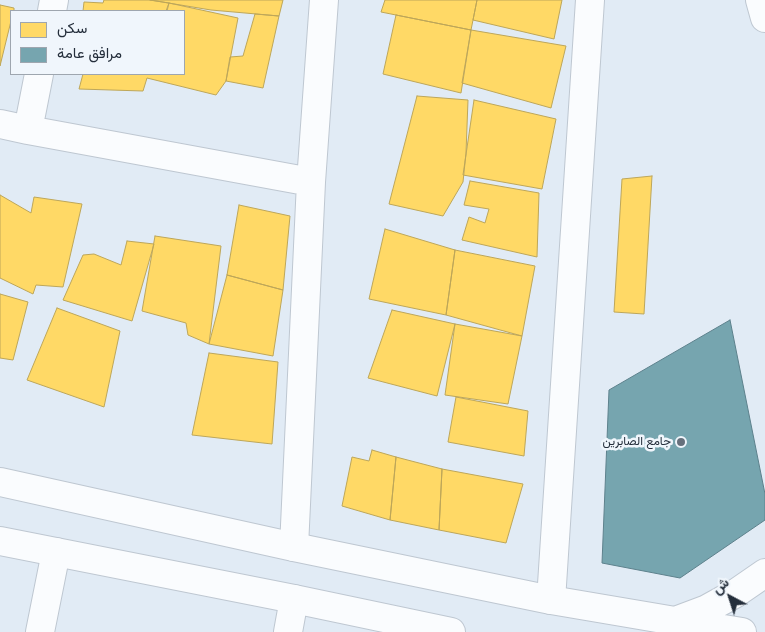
<!DOCTYPE html>
<meta charset="utf-8">
<style>
body{margin:0}
#map{position:relative;width:765px;height:632px;overflow:hidden;background:#e1ebf5;font-family:Lora,Vazirmatn,serif}
canvas{display:block}
.legend{position:absolute;left:10px;top:10px;width:175px;height:65px;box-sizing:border-box;background:#f0f6fc;border:1px solid #9ea6af;margin:0;padding:6px 9px;list-style:none;font-size:15px;color:#242e3b}
.legend li{display:flex;align-items:center;gap:10px;height:25px}
.legend b{width:25px;border:1px solid #9ea6af}
.north{position:absolute;left:705px;top:572px;width:50px;height:50px;-webkit-text-stroke:4px #f0f6fc;paint-order:stroke;rotate:320deg;font-size:14px;font-weight:700;line-height:20px;text-align:center;color:#242e3b}
.north::after{content:'';display:block;margin:auto;width:18px;height:22px;background:#242e3b;clip-path:polygon(50% 0,100% 100%,50% 72%,0 100%)}
</style>
<div id="map">
<canvas width="765" height="632"></canvas>
<ul class="legend">
<li><b style="height:14px;background:#ffd966"></b>سكن</li>
<li><b style="height:14px;background:#76a5af"></b>مرافق عامة</li>
</ul>
<div class="north">ش</div>
</div>
<script>
const c = document.querySelector('canvas').getContext('2d');
c.lineJoin = 'round';
function paint(path, color) {
  c.fillStyle = color;
  c.fill(path, 'evenodd');
}
function poly(rows) {
  const path = new Path2D();
  for (const r of rows) {
    path.moveTo(r[0], r[1]);
    for (let i = 2; i < r.length; i += 2) path.lineTo(r[i], r[i + 1]);
  }
  return path;
}
function stroke(path, color, width, dash) {
  c.strokeStyle = color;
  c.lineWidth = width;
  c.lineCap = dash ? 'butt' : 'round';
  c.setLineDash(dash || []);
  c.stroke(path);
}
function drawText(font, color, halo, rows, align = 'center') {
  c.font = font + ' Lora,Vazirmatn,serif';
  c.lineWidth = 5;
  c.setLineDash([]);
  c.textBaseline = 'middle';
  c.strokeStyle = halo;
  c.fillStyle = color;
  for (const [text, x, y, turn = 0] of rows) {
    c.save();
    c.translate(x, y);
    c.rotate((+turn || 0) * Math.PI / 180);
    c.textAlign = isNaN(turn) ? turn : align;
    if (halo) c.strokeText(text, 0, 0);
    c.fillText(text, 0, 0);
    c.restore();
  }
}
const homes = poly([
 [104,0,150,0,169,3,166,11,83,11,84,2,103,3,104,0],
 [150,0,283,0,279,16,211,10,150,0],
 [385,0,477,0,471,30,381,12,385,0],
 [477,0,562,0,554,39,473,20,477,0],
 [169,3,238,18,226,81,216,95,147,78,143,91,79,89,83,74,184,74,184,11,167,11,169,3],
 [0,5,14,8,14,11,11,11,11,21,0,66,0,5],
 [255,14,279,16,263,88,226,81,230,57,243,56,255,14],
 [396,15,471,30,461,93,383,74,396,15],
 [471,30,566,46,551,108,462,83,471,30],
 [417,96,468,100,466,153,463,182,443,216,389,204,417,96],
 [474,100,556,119,542,189,463,175,474,100],
 [652,176,644,314,614,312,622,179,652,176],
 [470,181,539,193,537,257,462,240,469,217,485,223,489,209,464,205,470,181],
 [0,195,31,213,34,197,82,204,63,287,36,285,33,294,0,278,0,195],
 [239,205,290,216,283,290,227,275,239,205],
 [385,229,455,250,446,315,369,299,385,229],
 [155,236,221,246,209,344,188,335,186,323,142,311,155,236],
 [127,241,154,244,132,321,63,300,83,255,94,254,121,265,127,241],
 [455,250,535,266,522,336,446,315,455,250],
 [227,275,283,290,273,356,209,344,227,275],
 [0,294,28,302,13,360,0,358,0,294],
 [57,308,120,331,104,407,27,380,57,308],
 [392,310,455,324,437,396,368,378,392,310],
 [455,324,522,336,508,404,445,395,455,324],
 [209,353,278,362,272,444,192,435,209,353],
 [456,397,528,411,524,456,448,442,456,397],
 [372,450,396,457,390,520,342,506,352,457,369,461,372,450],
 [396,457,442,469,439,530,390,520,396,457],
 [442,469,523,484,506,543,439,530,442,469]
]);
const public = poly([
 [730,320,765,494,765,520,680,578,602,563,609,390,730,320]
]);
const street = poly([
 [52,11,54,0],
 [0,124,28,130,311,182],
 [28,130,39,74],
 [294,547,311,182,324,0],
 [551,600,590,0],
 [40,632,56,552],
 [288,632,294,599]
]);
const primary = poly([
 [0,482,294,547,551,600,675,621,707,609,736,593,765,573],
 [0,541,294,599,451,632],
 [675,621,742,632]
]);
const highway = poly([
 [760,0,765,18]
]);
const markers = [
 [681,442,5,"#66707c"]
];
const poiNames = [
 ["جامع الصابرين",671,442]
];
paint(homes, '#ffd966');
stroke(homes, '#bda659', 1);
paint(public, '#76a5af');
stroke(public, '#5d818c', 1);
stroke(street, '#bec7d1', 30);
stroke(primary, '#bec7d1', 30);
stroke(highway, '#bec7d1', 30);
stroke(street, '#fafcfe', 28);
stroke(primary, '#fafcfe', 28);
stroke(highway, '#fafcfe', 28);
for (const [x, y, r, color] of markers) {
  const dot = new Path2D();
  dot.arc(x, y, r, 0, 2 * Math.PI);
  c.fillStyle = color;
  c.fill(dot);
  stroke(dot, '#f0f6fc', 2);
}
drawText('12px', '#242e3b', '#f0f6fc', poiNames, 'right');
</script>
